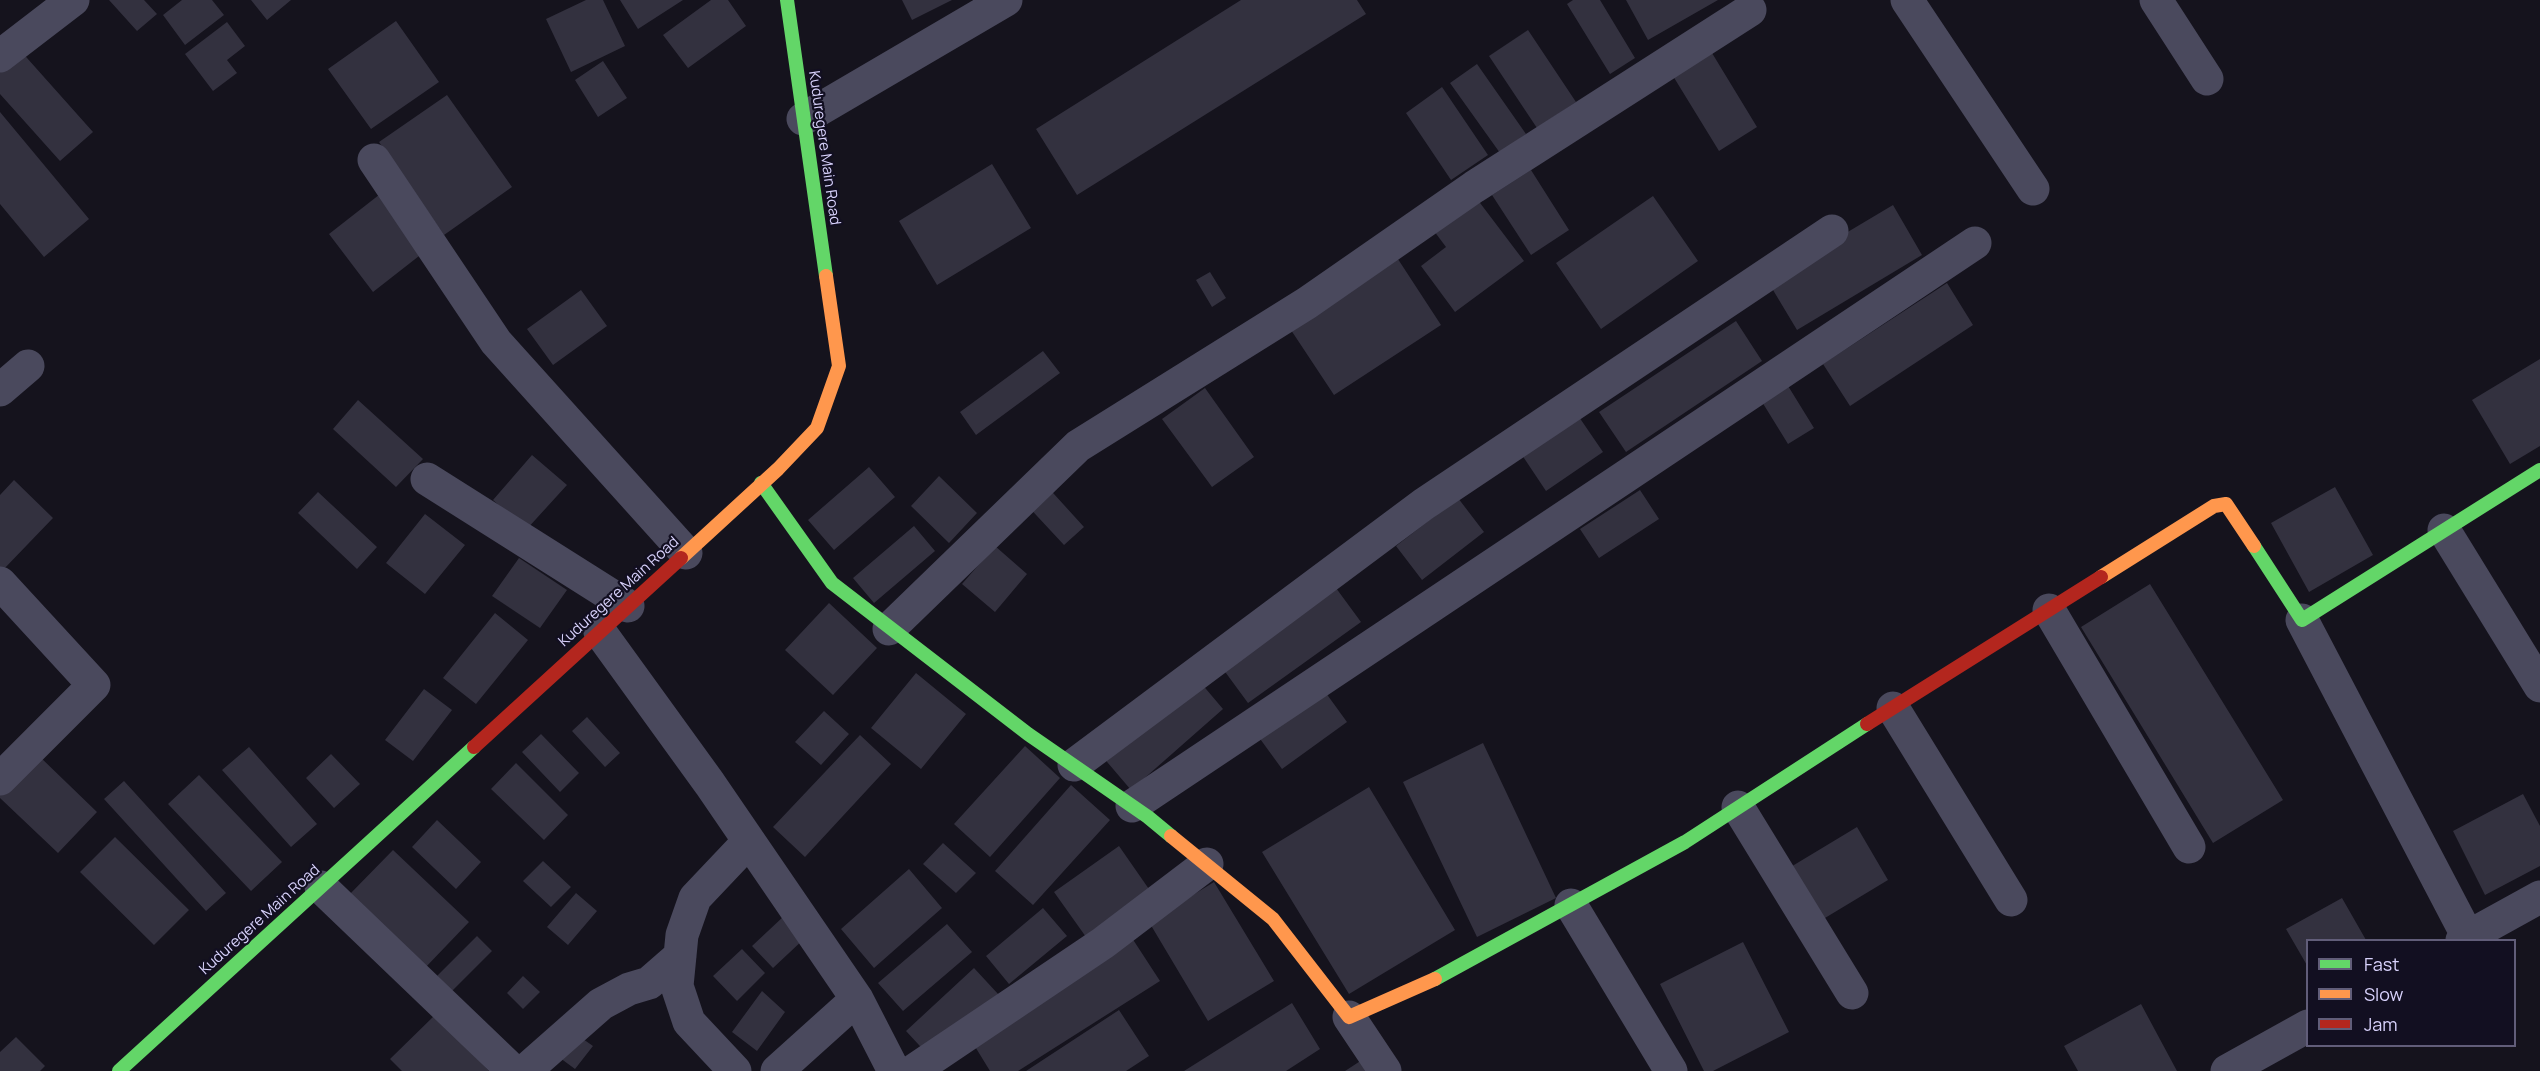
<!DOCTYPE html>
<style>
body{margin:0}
#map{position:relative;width:2540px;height:1071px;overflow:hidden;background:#15131d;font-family:Manrope,sans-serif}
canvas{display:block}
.legend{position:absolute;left:2306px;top:939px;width:210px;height:108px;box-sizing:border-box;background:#120f21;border:2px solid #615d79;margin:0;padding:8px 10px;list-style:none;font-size:18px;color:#d8d2fc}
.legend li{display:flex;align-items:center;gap:12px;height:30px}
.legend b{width:30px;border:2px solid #615d79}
</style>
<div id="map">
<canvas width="2540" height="1071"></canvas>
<ul class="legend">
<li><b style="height:8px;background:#63d668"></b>Fast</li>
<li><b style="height:8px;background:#ff974d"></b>Slow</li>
<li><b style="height:8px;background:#b3261e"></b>Jam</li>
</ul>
</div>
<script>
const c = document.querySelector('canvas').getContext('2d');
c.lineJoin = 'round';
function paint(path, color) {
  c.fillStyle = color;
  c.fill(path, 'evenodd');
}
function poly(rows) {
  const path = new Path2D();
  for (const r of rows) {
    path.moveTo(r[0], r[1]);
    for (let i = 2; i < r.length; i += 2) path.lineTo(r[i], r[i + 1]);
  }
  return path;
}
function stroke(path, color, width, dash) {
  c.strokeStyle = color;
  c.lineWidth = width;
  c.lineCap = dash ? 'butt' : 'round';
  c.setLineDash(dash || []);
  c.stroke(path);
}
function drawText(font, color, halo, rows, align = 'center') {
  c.font = font + ' Manrope,sans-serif';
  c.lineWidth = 4.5;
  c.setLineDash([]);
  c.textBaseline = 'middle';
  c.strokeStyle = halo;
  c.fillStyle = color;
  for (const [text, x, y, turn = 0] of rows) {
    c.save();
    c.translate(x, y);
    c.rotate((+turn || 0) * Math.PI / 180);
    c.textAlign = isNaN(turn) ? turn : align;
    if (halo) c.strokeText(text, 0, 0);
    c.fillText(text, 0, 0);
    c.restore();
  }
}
const building = poly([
 [109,0,144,0,157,14,137,31],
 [182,0,212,0,224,15,185,45,163,15],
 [251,0,291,0,267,20],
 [586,0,603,0,625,46,571,72,546,19],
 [620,0,683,0,638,29],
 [711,0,728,0,746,26,688,68,663,35],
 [902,0,952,0,912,20],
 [1241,0,1357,0,1366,14,1077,195,1036,129],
 [1573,0,1600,0,1635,58,1610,74,1567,4],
 [1626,0,1718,0,1648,40],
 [396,21,439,82,371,129,328,69],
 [227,22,245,46,227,60,237,73,213,91,185,54],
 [1528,30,1576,102,1537,128,1489,56],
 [19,49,93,132,60,161,0,94,0,66],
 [1712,53,1757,127,1719,151,1673,76],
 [603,61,627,98,598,117,575,80],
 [1477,64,1526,134,1500,153,1450,83],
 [1442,87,1488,155,1451,180,1406,113],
 [447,95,512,187,444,235,379,142],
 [0,112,89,219,44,257,0,204],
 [992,164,1031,228,937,285,899,221],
 [1531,170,1569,230,1531,255,1492,195],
 [384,191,428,249,373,292,329,234],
 [1471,191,1524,261,1455,312,1421,266,1446,247,1428,223],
 [1653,196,1698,261,1601,329,1556,263],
 [1893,205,1922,255,1797,330,1767,280],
 [1394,253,1441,325,1334,395,1287,324],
 [1210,272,1226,298,1212,307,1196,280],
 [1947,283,1973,325,1850,406,1823,364],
 [581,290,607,326,553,365,527,329],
 [1736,321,1762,361,1626,452,1599,412],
 [1043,351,1060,373,976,435,960,412],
 [2540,359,2540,446,2510,464,2472,400],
 [1785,381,1814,428,1788,444,1759,397],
 [1205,388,1254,457,1212,487,1162,419],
 [358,400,423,459,396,487,333,429],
 [1577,414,1603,452,1546,491,1520,452],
 [532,455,567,485,526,530,493,500],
 [869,467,895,497,834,550,808,520],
 [939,476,977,513,949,543,911,506],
 [14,480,53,518,2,571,0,569,0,495],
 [1044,483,1084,527,1064,545,1024,502],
 [2335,487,2373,555,2309,592,2271,523],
 [1640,490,1659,519,1599,558,1580,529],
 [318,492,377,547,357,569,298,513],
 [1458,498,1484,532,1422,580,1396,546],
 [425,514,465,545,425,594,386,563],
 [914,526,935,551,874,603,853,578],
 [995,546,1027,574,995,612,962,584],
 [519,558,567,590,540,628,492,596],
 [2150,584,2283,800,2213,843,2081,627],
 [1336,588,1361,622,1248,703,1223,669],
 [829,603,877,648,833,695,785,650],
 [495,613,528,640,476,704,443,678],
 [916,673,966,714,921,769,871,728],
 [1195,676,1223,709,1131,790,1102,756],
 [424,689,452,710,413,761,385,740],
 [1323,689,1347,722,1282,769,1258,736],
 [824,711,849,734,821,765,795,742],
 [587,717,620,753,605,767,572,731],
 [541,734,579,773,560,792,522,752],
 [860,735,891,764,805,857,773,827],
 [1483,743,1556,898,1477,937,1403,782],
 [1025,746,1060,778,990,857,954,824],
 [249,747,317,824,291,847,222,770],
 [331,754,360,784,334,808,306,778],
 [38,755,97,812,58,853,0,798,0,794],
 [516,763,568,815,544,840,491,789],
 [199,775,282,862,251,891,168,804],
 [124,781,226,893,206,911,104,799],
 [1071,785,1110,820,1033,905,995,871],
 [1369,787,1455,930,1349,994,1262,852],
 [2523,794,2540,826,2540,866,2485,895,2453,831],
 [437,820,481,862,456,889,412,847],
 [1857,827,1888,880,1820,921,1789,868],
 [115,837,189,910,154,945,80,872],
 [943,843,976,873,956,893,923,864],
 [1119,846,1151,892,1086,937,1054,892],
 [393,850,469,922,424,969,348,896],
 [543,861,571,887,551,907,523,881],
 [909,869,942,908,874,968,841,929],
 [1214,882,1274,981,1208,1021,1149,922],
 [576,893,597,911,568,945,547,927],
 [2342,898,2366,940,2308,940,2308,967,2286,929],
 [1043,908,1067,936,1009,984,986,956],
 [784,916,805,938,773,968,752,946],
 [947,924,972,952,903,1011,878,983],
 [477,936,492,951,450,993,435,978],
 [1132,938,1160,981,1018,1071,990,1071,971,1040],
 [1743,942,1789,1032,1713,1071,1704,1071,1660,984],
 [742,949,765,973,737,1001,713,976],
 [974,968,999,995,931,1058,906,1031],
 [523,976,540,992,523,1009,507,993],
 [762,991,785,1012,757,1051,732,1032],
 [1292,1003,1320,1049,1286,1071,1184,1071],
 [2141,1004,2177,1071,2078,1071,2064,1046],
 [1119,1010,1149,1056,1126,1071,1026,1071],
 [435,1015,489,1071,402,1071,390,1059],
 [573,1032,593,1046,575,1069,556,1055],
 [16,1037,45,1066,40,1071,0,1071,0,1052],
 [1365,1058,1374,1071,1345,1071]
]);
const street = poly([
 [1907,0,2033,189],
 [2156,0,2207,79],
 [0,56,73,0],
 [803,119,1006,0],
 [374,160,496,342,686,553],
 [0,390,28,366],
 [427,479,628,606],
 [2444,530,2540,686],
 [0,583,94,685,0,779],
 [2049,610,2189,847],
 [2302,620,2468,937],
 [889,629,1078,446,1307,303,1474,187,1750,10],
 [600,632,710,784,857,999,894,1071],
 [1893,708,2011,900],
 [1074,765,1424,504,1832,231],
 [1132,806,1975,243],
 [1738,807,1852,993],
 [321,887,513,1071],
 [1571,905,1671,1071],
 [2462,940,2540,897],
 [1349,1017,1385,1071],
 [525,1071,601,1004,629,989,649,983,680,956],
 [735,1071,689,1022,677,986,682,935,695,898,749,841],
 [777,1071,857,999],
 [913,1071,1103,943,1207,864],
 [2227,1071,2308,1026]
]);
const fast = poly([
 [787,0,826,276],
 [761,483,832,583,1028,734,1148,817,1171,836],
 [2254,546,2302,620,2540,470],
 [1435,979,1685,842,1867,724],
 [119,1071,474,747]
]);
const slow = poly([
 [681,558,778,469,817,428,839,366,826,276],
 [2101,577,2214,506,2226,504,2254,546],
 [1171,836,1273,919,1349,1017,1435,979]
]);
const jam = poly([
 [1867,724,2101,577],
 [474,747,681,558]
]);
const streetNames = [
 ["Kuduregere Main Road",824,148,82],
 ["Kuduregere Main Road",619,592,-42],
 ["Kuduregere Main Road",260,920,-42]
];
paint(building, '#33313f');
stroke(street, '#4a495d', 33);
stroke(fast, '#63d668', 14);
stroke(slow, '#ff974d', 14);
stroke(jam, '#b3261e', 14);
drawText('15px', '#d8d2fc', '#120f21', streetNames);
</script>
